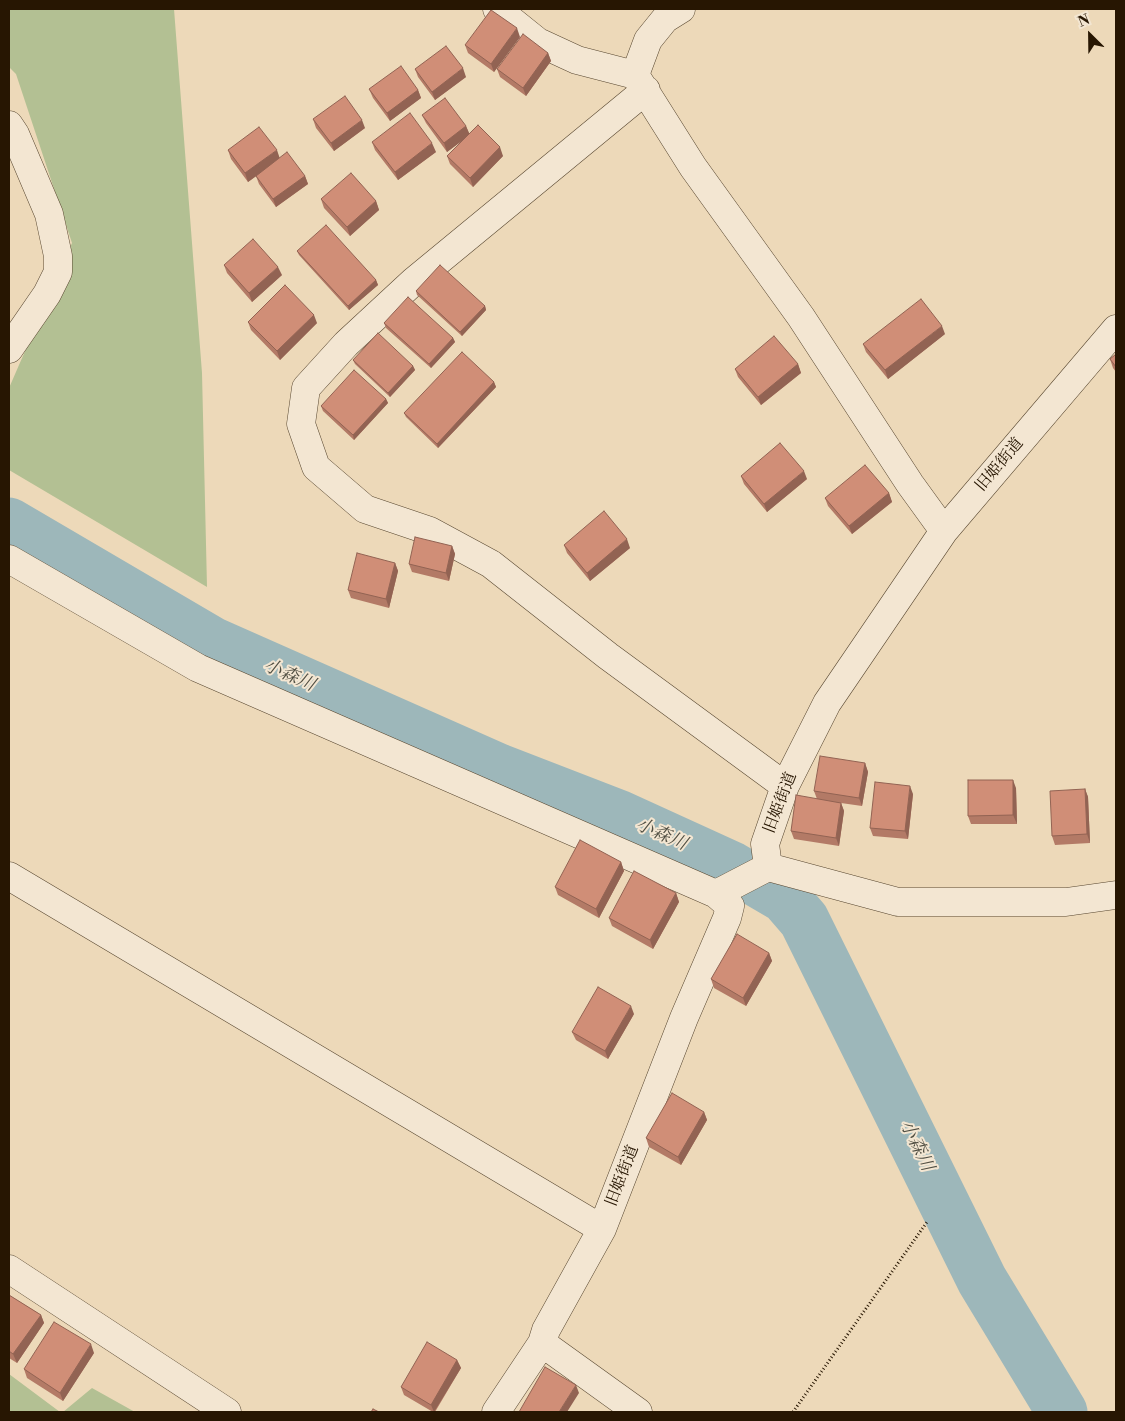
<!DOCTYPE html>
<meta charset="utf-8">
<style>
body{margin:0}
#map{position:relative;width:1125px;height:1421px;overflow:hidden;background:#edd9b9;font-family:"Libre Bodoni",serif}
canvas{display:block}
.frame{position:absolute;inset:0;border:10px solid #271602;pointer-events:none}
.north{position:absolute;left:1065px;top:10px;width:50px;height:50px;-webkit-text-stroke:4px #f3e6d2;paint-order:stroke;rotate:337deg;font-size:14px;font-weight:700;line-height:20px;text-align:center;color:#271602}
.north::after{content:'';display:block;margin:auto;width:18px;height:22px;background:#271602;clip-path:polygon(50% 0,100% 100%,50% 72%,0 100%)}
</style>
<div id="map">
<canvas width="1125" height="1421"></canvas>
<div class="frame"></div>
<div class="north">N</div>
</div>
<script>
const c = document.querySelector('canvas').getContext('2d');
c.lineJoin = 'round';
function paint(path, color) {
  c.fillStyle = color;
  c.fill(path, 'evenodd');
}
function poly(rows) {
  const path = new Path2D();
  for (const r of rows) {
    path.moveTo(r[0], r[1]);
    for (let i = 2; i < r.length; i += 2) path.lineTo(r[i], r[i + 1]);
  }
  return path;
}
function stroke(path, color, width, dash) {
  c.strokeStyle = color;
  c.lineWidth = width;
  c.lineCap = dash ? 'butt' : 'round';
  c.setLineDash(dash || []);
  c.stroke(path);
}
function drawText(font, color, halo, rows, align = 'center') {
  c.font = font + ' "Libre Bodoni","Noto Serif JP",serif';
  c.lineWidth = 4;
  c.setLineDash([]);
  c.textBaseline = 'middle';
  c.strokeStyle = halo;
  c.fillStyle = color;
  for (const [text, x, y, turn = 0] of rows) {
    c.save();
    c.translate(x, y);
    c.rotate((+turn || 0) * Math.PI / 180);
    c.textAlign = isNaN(turn) ? turn : align;
    if (halo) c.strokeText(text, 0, 0);
    c.fillText(text, 0, 0);
    c.restore();
  }
}
const green = poly([
 [9,9,174,9,202,373,207,587,9,470,9,388,72,243,16,74,9,67],
 [9,1374,60,1412,9,1412],
 [92,1388,135,1412,63,1412]
]);
const river = poly([
 [9,523,212,642,499,769,618,815,732,867,785,898,804,920,982,1280,1062,1412]
]);
const path = poly([
 [793,1412,927,1222]
]);
const street = poly([
 [497,9,538,42,577,60,635,75,693,167,801,317,910,484,944,531],
 [635,75,648,40,665,19,681,9],
 [646,90,414,281,346,344,306,388,301,424,316,467,365,509,430,531,491,564,608,656,785,786],
 [9,125,15,134,49,214,58,256,58,272,47,294,9,349],
 [9,559,198,668,716,894,730,906,727,918,684,1018,602,1229,546,1330,542,1343,496,1412],
 [768,867,765,844,785,786,827,703,944,531,1116,329],
 [768,867,898,902,1066,902,1116,895],
 [9,876,602,1229],
 [716,894,768,867],
 [9,1269,227,1412],
 [542,1343,638,1412]
]);
const wall = poly([
 [520,37,494,72,468,53,465,45],
 [548,53,551,61,526,96,500,77,497,69],
 [415,69,466,77,435,100,418,77],
 [369,89,418,90,421,98,390,121,373,98],
 [422,115,466,126,469,134,503,156,473,187,450,164,447,156,464,139,447,152,426,123],
 [313,119,365,128,334,151,316,128],
 [372,142,436,152,398,180,375,150],
 [228,150,279,158,305,176,308,184,276,207,259,184,256,176,248,182,231,159],
 [321,199,376,201,379,210,350,236,324,208],
 [297,251,376,280,378,285,349,310,299,255],
 [224,265,282,275,252,302,227,273],
 [416,291,485,306,486,310,462,336,417,295],
 [248,322,317,323,280,360,251,330],
 [384,323,453,338,455,342,431,368,386,328],
 [945,334,888,379,866,352,863,344],
 [1116,354,1116,372,1113,368,1110,359],
 [353,360,413,366,415,370,390,397,355,364],
 [798,364,801,373,761,405,738,377,735,369],
 [494,382,496,387,438,448,406,417,404,413],
 [386,399,388,403,354,440,323,411,321,406],
 [741,476,807,479,767,512,744,484],
 [889,493,892,502,852,534,828,506,825,498],
 [564,545,630,548,590,581,567,553],
 [452,546,455,554,449,581,412,572,409,564],
 [395,563,398,571,389,608,351,598,348,590],
 [865,763,868,772,862,806,841,803,844,811,839,846,794,839,791,831,817,799,814,791],
 [1016,788,1017,824,971,824,968,816],
 [1085,789,1088,797,1090,843,1055,845,1052,836],
 [913,794,908,839,873,836,870,828],
 [621,862,624,871,599,918,558,895,555,887],
 [676,893,679,902,653,949,612,926,609,918],
 [769,953,772,961,746,1006,714,988,711,979],
 [634,1014,608,1059,576,1040,572,1032],
 [704,1112,707,1120,681,1165,649,1147,646,1138],
 [9,1295,41,1315,44,1323,17,1363,9,1358],
 [94,1353,63,1401,27,1378,24,1369],
 [457,1360,461,1368,435,1412,433,1412,404,1395,401,1387]
]);
const shadedWall = poly([
 [517,28,520,37,494,72,491,64],
 [548,53,551,61,526,96,523,88],
 [463,68,466,77,435,100,432,92],
 [418,90,421,98,390,121,387,113],
 [362,120,365,128,334,151,331,143],
 [466,126,470,135,447,152,444,143],
 [432,143,436,152,398,180,395,172],
 [500,147,503,156,473,187,470,178],
 [277,150,280,159,248,182,245,173],
 [305,176,308,184,276,207,273,199],
 [376,201,379,210,350,236,347,227],
 [278,267,282,275,252,302,249,293],
 [376,280,378,285,349,310,348,306],
 [485,306,486,310,462,336,460,332],
 [314,315,317,323,280,360,277,351],
 [942,326,945,334,888,379,885,370],
 [453,338,455,342,431,368,429,364],
 [798,364,801,373,761,405,758,397],
 [413,366,415,370,390,397,388,393],
 [494,382,496,387,438,448,437,444],
 [386,399,388,403,354,440,353,435],
 [804,471,807,479,767,512,764,504],
 [889,493,892,502,852,534,849,526],
 [627,539,630,548,590,581,587,573],
 [452,546,455,554,449,581,446,573],
 [395,563,398,571,389,608,386,599],
 [865,763,868,772,862,806,859,798],
 [1013,780,1016,788,1017,824,1013,815],
 [910,786,913,794,908,839,905,831],
 [1085,789,1088,797,1090,843,1087,834],
 [841,803,844,811,839,846,836,838],
 [621,862,624,871,599,918,596,909],
 [676,893,679,902,653,949,650,940],
 [769,953,772,961,746,1006,743,998],
 [631,1006,634,1014,608,1059,605,1051],
 [704,1112,707,1120,681,1165,678,1157],
 [41,1315,44,1323,17,1363,13,1354],
 [91,1344,94,1353,63,1401,60,1393],
 [457,1360,461,1368,434,1412,431,1405],
 [576,1385,579,1393,567,1412,559,1412]
]);
const building = poly([
 [491,10,517,28,491,64,465,45,491,10],
 [523,34,548,53,523,88,497,69,523,34],
 [446,46,463,68,432,92,415,69,446,46],
 [401,66,418,90,387,113,369,89,401,66],
 [345,96,362,120,331,143,313,119,345,96],
 [445,98,466,126,444,143,422,115,445,98],
 [410,113,432,143,395,172,372,142,410,113],
 [478,125,500,147,470,178,447,156,478,125],
 [259,127,277,150,245,173,228,150,259,127],
 [287,152,305,176,273,199,256,176,287,152],
 [351,173,376,201,347,227,321,199,351,173],
 [326,225,376,280,348,306,297,251,326,225],
 [253,239,278,267,249,293,224,265,253,239],
 [440,265,485,306,460,332,416,291,440,265],
 [285,285,314,315,277,351,248,322,285,285],
 [408,297,453,338,429,364,384,323,408,297],
 [921,299,942,326,885,370,863,344,921,299],
 [378,333,413,366,388,393,353,360,378,333],
 [774,336,798,364,758,397,735,369,774,336],
 [462,352,494,382,437,444,404,413,462,352],
 [1116,354,1116,367,1110,359,1116,354],
 [354,370,386,399,353,435,321,406,354,370],
 [780,443,804,471,764,504,741,476,780,443],
 [865,465,889,493,849,526,825,498,865,465],
 [604,511,627,539,587,573,564,545,604,511],
 [415,537,452,546,446,573,409,564,415,537],
 [357,553,395,563,386,599,348,590,357,553],
 [820,756,865,763,859,798,814,791,820,756],
 [968,780,1013,780,1013,815,968,816,968,780],
 [875,782,910,786,905,831,870,828,875,782],
 [1085,789,1087,834,1052,836,1050,791,1085,789],
 [796,795,841,803,836,838,791,831,796,795],
 [580,840,621,862,596,909,555,887,580,840],
 [634,871,676,893,650,940,609,918,634,871],
 [737,934,769,953,743,998,711,979,737,934],
 [598,987,631,1006,605,1051,572,1032,598,987],
 [672,1093,704,1112,678,1157,646,1138,672,1093],
 [9,1295,41,1315,13,1354,9,1351,9,1295],
 [54,1322,91,1344,60,1393,24,1369,54,1322],
 [427,1342,457,1360,431,1405,401,1387,427,1342],
 [545,1367,576,1385,559,1412,519,1412,545,1367],
 [373,1409,379,1412,371,1412,373,1409]
]);
const streetNames = [
 ["旧姫街道",1000,465,-50],
 ["旧姫街道",781,803,-69],
 ["旧姫街道",623,1176,-69]
];
const waterNames = [
 ["小森川",289,676,24],
 ["小森川",661,835,24],
 ["小森川",916,1146,64]
];
paint(green, '#b3c093');
stroke(river, '#9db7ba', 51);
stroke(street, '#584730', 29);
stroke(path, '#271602', 3, [1, 2.5]);
stroke(street, '#f3e6d2', 28);
paint(wall, '#b37a66');
paint(shadedWall, '#926353');
paint(building, '#d08e77');
stroke(building, '#926353', 1);
drawText('16px', '#271602', '#f3e6d2', streetNames);
drawText('italic 18px', '#504e42', '#f3e6d2', waterNames);
</script>
